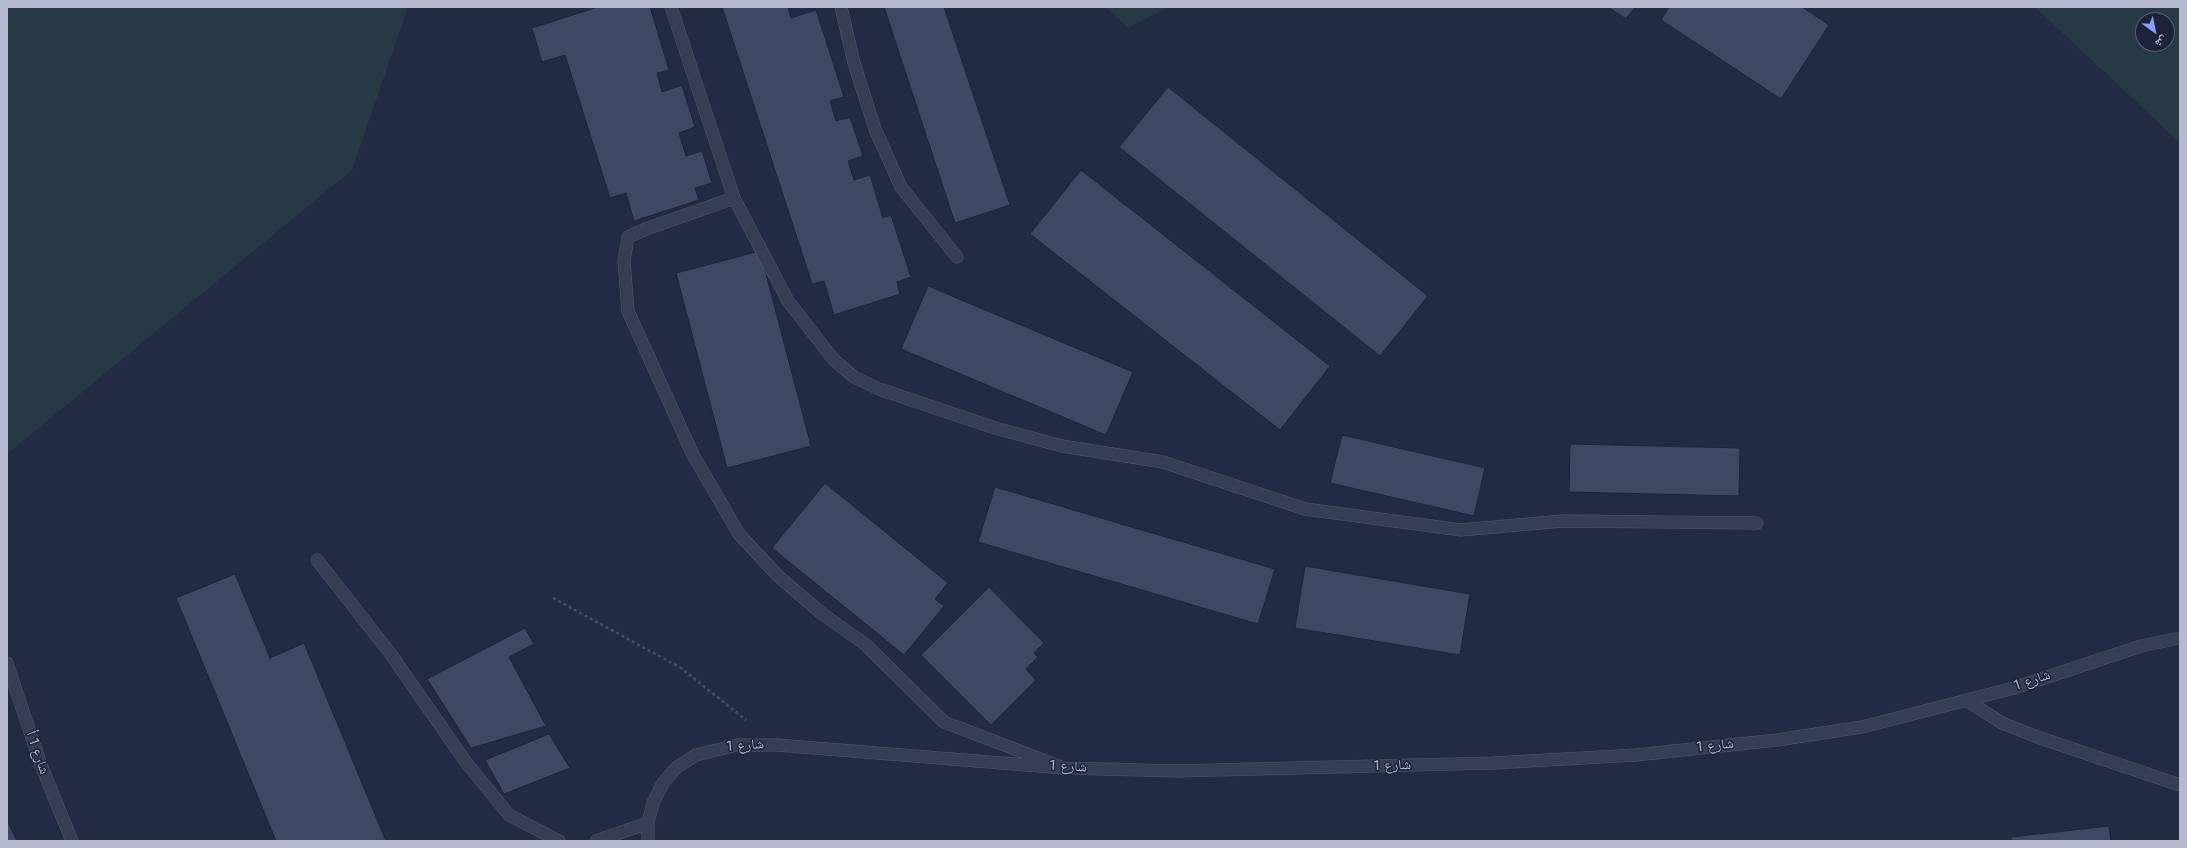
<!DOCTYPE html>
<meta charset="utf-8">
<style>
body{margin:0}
#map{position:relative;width:2187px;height:848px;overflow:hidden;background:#232a43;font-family:Roboto,"Noto Naskh Arabic",sans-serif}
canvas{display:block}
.frame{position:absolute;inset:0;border:8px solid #b4b9cd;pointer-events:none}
.north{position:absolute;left:2135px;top:12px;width:40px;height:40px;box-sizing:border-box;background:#1c2238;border:1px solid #595e74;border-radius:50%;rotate:147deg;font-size:11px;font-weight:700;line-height:16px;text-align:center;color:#b4b9cd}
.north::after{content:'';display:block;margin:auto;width:14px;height:18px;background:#879eff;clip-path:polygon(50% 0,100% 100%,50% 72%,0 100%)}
</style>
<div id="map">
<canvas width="2187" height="848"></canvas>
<div class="frame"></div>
<div class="north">ش</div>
</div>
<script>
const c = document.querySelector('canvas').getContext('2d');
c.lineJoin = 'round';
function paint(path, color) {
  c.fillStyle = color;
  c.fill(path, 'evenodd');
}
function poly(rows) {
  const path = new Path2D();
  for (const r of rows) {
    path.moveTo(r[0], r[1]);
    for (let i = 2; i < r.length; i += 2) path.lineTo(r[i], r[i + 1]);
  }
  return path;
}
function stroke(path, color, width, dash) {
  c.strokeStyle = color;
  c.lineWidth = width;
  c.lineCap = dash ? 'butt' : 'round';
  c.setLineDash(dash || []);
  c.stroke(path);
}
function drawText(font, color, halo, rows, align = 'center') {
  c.font = font + ' Roboto,"Noto Naskh Arabic",sans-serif';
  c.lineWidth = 3;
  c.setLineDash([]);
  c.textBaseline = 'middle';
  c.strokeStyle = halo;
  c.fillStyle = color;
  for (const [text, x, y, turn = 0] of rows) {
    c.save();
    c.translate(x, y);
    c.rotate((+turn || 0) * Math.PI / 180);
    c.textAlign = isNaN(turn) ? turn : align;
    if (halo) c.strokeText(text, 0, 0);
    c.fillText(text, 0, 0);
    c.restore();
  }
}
const green = poly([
 [7,7,408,7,352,170,7,454],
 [1105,7,1169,7,1128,28],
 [2035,7,2180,7,2180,143],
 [2143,20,2167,20,2167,44,2143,44]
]);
const building = poly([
 [598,7,650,7,669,70,657,73,662,92,682,85,695,127,679,133,686,156,702,151,712,183,695,188,699,200,634,221,626,193,610,198,565,55,542,62,532,28,598,7],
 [722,7,788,7,791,18,816,10,844,97,830,101,836,121,850,117,863,156,848,161,854,180,870,175,883,218,891,215,911,277,897,282,900,294,834,315,824,281,812,284,722,7],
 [884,7,944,7,1010,205,955,223,884,7],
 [1608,7,1635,7,1626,19,1608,7],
 [1669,7,1802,7,1829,25,1781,99,1661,20,1669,7],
 [1168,87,1428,296,1380,356,1119,147,1168,87],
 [1081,170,1330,366,1280,430,1030,234,1081,170],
 [760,251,811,446,727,468,676,273,760,251],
 [928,286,1133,372,1106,435,901,349,928,286],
 [1342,435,1485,468,1474,516,1330,483,1342,435],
 [1570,444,1740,448,1739,496,1569,492,1570,444],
 [825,483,948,583,935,599,944,606,904,655,772,548,825,483],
 [995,487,1275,569,1258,624,978,542,995,487],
 [1305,566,1470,594,1460,655,1295,628,1305,566],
 [235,574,270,658,304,643,386,841,276,841,176,598,235,574],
 [989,587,1044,643,1034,653,1038,657,1026,669,1036,680,991,725,921,655,989,587],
 [525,628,534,644,509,657,546,726,471,748,427,679,525,628],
 [549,734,570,768,504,794,485,760,549,734],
 [7,820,17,841,7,841,7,820],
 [2109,826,2111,841,2011,841,2011,837,2109,826]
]);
const path = poly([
 [553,598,681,668,746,720]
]);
const minor = poly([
 [671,7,734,198],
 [841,7,854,63,875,129,901,187,957,257],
 [317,560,390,653,465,761,509,815,559,841],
 [7,663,41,765,72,841],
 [1966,700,2002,723,2040,738,2180,785],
 [1064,768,944,722,866,645,820,612,778,576,739,534,693,455,628,311,624,261,628,237,646,229,734,198,788,301,834,360,854,377,879,389,995,428,1062,446,1163,462,1305,509,1461,530,1562,521,1757,523],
 [596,841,648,823],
 [648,841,648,823,653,803,663,783,677,767,696,755,737,745,777,745,1064,768,1177,771,1493,763,1636,755,1777,740,1862,727,2014,688,2141,646,2180,638]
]);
const streetNames = [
 ["شارع 1",2032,681,-19],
 ["شارع 1",745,746,-4],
 ["شارع 1",1715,746,-6],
 ["شارع 1 أ",37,753,71],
 ["شارع 1",1392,766,-2],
 ["شارع 1",1068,767,3]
];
paint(green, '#253a44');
paint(building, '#3e4764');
stroke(building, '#1e243a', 1);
stroke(minor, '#52586d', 13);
stroke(path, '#40565e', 2.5, [3, 3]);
stroke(minor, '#373d52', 12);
drawText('14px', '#b4b9cd', '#1c2238', streetNames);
</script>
